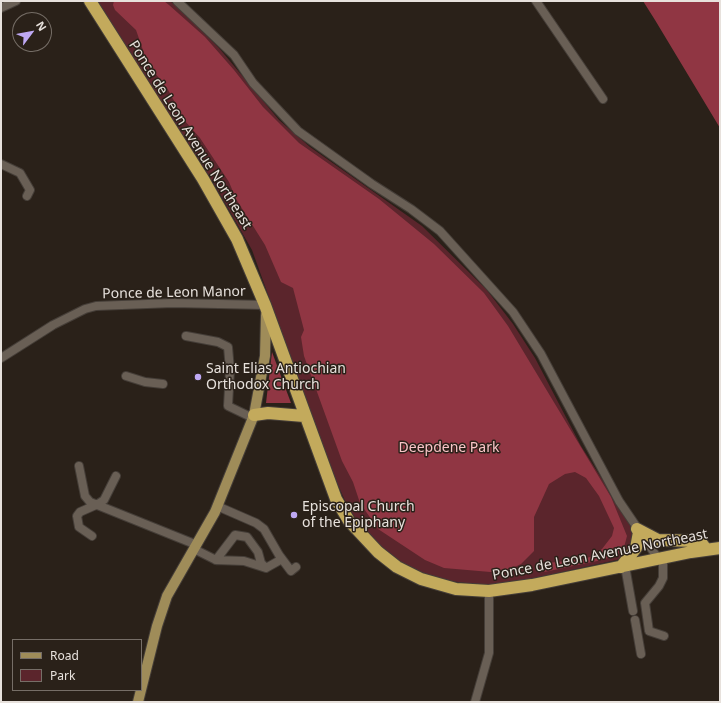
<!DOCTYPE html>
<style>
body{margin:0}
#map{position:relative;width:721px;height:703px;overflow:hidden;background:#2a2119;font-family:"Noto Sans",sans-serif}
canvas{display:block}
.frame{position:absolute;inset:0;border:2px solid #e7e1dc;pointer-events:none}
.legend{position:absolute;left:12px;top:639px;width:130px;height:52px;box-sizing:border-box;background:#2a2119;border:1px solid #766e67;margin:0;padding:5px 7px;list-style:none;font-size:12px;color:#e7e1dc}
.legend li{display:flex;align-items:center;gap:8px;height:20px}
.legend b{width:20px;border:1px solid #766e67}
.north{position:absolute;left:12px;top:12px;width:40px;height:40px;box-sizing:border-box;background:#2a2119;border:1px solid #766e67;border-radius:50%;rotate:58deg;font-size:11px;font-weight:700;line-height:16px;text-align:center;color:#e7e1dc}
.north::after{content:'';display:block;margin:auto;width:14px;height:18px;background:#bfa9f4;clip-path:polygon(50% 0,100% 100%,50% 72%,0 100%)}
</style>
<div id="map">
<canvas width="721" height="703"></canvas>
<div class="frame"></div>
<ul class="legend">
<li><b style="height:5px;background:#9f8c59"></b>Road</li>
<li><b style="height:11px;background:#5b252c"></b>Park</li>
</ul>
<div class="north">N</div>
</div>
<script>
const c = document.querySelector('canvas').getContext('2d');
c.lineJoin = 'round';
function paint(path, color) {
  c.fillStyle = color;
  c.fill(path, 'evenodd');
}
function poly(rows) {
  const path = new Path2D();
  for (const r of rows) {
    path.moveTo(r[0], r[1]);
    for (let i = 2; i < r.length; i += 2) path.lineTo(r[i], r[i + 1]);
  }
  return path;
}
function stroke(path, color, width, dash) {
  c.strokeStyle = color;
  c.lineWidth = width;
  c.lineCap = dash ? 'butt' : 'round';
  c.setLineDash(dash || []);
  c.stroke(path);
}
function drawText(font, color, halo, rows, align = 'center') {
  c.font = font + ' "Noto Sans",sans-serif';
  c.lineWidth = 3;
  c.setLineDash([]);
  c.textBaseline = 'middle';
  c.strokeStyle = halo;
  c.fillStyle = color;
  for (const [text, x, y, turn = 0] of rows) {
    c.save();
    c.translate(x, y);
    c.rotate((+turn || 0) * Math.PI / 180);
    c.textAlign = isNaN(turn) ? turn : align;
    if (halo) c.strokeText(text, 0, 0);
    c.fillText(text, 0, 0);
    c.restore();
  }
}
const green = poly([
 [96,1,170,1,181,10,219,48,279,120,310,147,422,226,486,289,513,324,535,358,581,446,636,533,636,539,621,559,512,583,488,586,443,580,418,572,395,559,374,540,360,525,348,507,332,472,252,250,216,187]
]);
const forest = poly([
 [114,1,164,1,169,5,205,37,234,70,263,107,299,143,379,199,434,244,484,293,508,326,611,497,627,536,623,551,617,555,602,560,544,572,548,563,583,559,593,556,602,549,612,536,614,528,599,496,586,478,575,472,565,474,549,484,534,517,534,551,521,564,502,573,444,568,425,560,378,529,360,503,353,482,342,461,304,356,301,337,304,330,293,288,281,282,265,245,236,199,229,182,200,138,185,121,167,88,155,73,145,56,136,30,115,10,113,5],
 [643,1,720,1,720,128,655,20],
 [272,352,291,403,266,403]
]);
const minor = poly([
 [177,1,234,55,253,83,298,131,372,184,411,209,440,231,513,312,541,354,619,501,659,560],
 [536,1,603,99],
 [1,8,16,1],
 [1,164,20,173,30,190,27,196],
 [186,336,218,342,228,347,230,370,228,406,253,418],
 [1,358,53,325,85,309,96,306,173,303,265,305],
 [126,376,145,382,163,384],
 [79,466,85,496,90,502,197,545],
 [217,506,256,523,264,529,279,555,291,571,296,567],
 [92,536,79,527,77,516,80,512,98,504,104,500,116,476],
 [194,549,216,560,235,535,247,537,258,552,261,563,266,568,282,559],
 [663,559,663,578,659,586,645,603,649,631,664,636],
 [216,560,244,561,266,568],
 [625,566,633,611],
 [635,620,641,654],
 [475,702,489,653,489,591]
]);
const major = poly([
 [138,702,157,626,167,596,215,512,254,415,265,356,266,315]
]);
const highway = poly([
 [90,1,203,179,237,239,265,305,336,499,349,521,378,552,397,567,421,579,456,589,489,591,532,585,691,552,720,548],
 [254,415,268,413,304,416],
 [637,529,658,540,700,541,706,549],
 [621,567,636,548,639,532]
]);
const markers = [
 [198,377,4,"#bfa9f4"],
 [294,515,4,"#bfa9f4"]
];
const streetNames = [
 ["Ponce de Leon Avenue Northeast",190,135,58],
 ["Ponce de Leon Manor",174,293,-1],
 ["Ponce de Leon Avenue Northeast",600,555,-11]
];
const poiNames = [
 ["Saint Elias Antiochian",206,369],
 ["Orthodox Church",206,385],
 ["Episcopal Church",302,507],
 ["of the Epiphany",302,523]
];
const parkNames = [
 ["Deepdene Park",449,448]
];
paint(green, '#5b252c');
paint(forest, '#903643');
stroke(minor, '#453e38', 10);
stroke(major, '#453e38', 12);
stroke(highway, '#453e38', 14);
stroke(minor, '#695f55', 8);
stroke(major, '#9f8c59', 10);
stroke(highway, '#c3aa5c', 12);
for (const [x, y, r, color] of markers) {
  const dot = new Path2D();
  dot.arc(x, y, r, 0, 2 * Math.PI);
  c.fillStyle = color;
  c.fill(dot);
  stroke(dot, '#2a2119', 1.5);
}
drawText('14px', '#e7e1dc', '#2a2119', streetNames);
drawText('14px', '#e7e1dc', '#2a2119', poiNames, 'left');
drawText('14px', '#f9c4c7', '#2a2119', parkNames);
</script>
